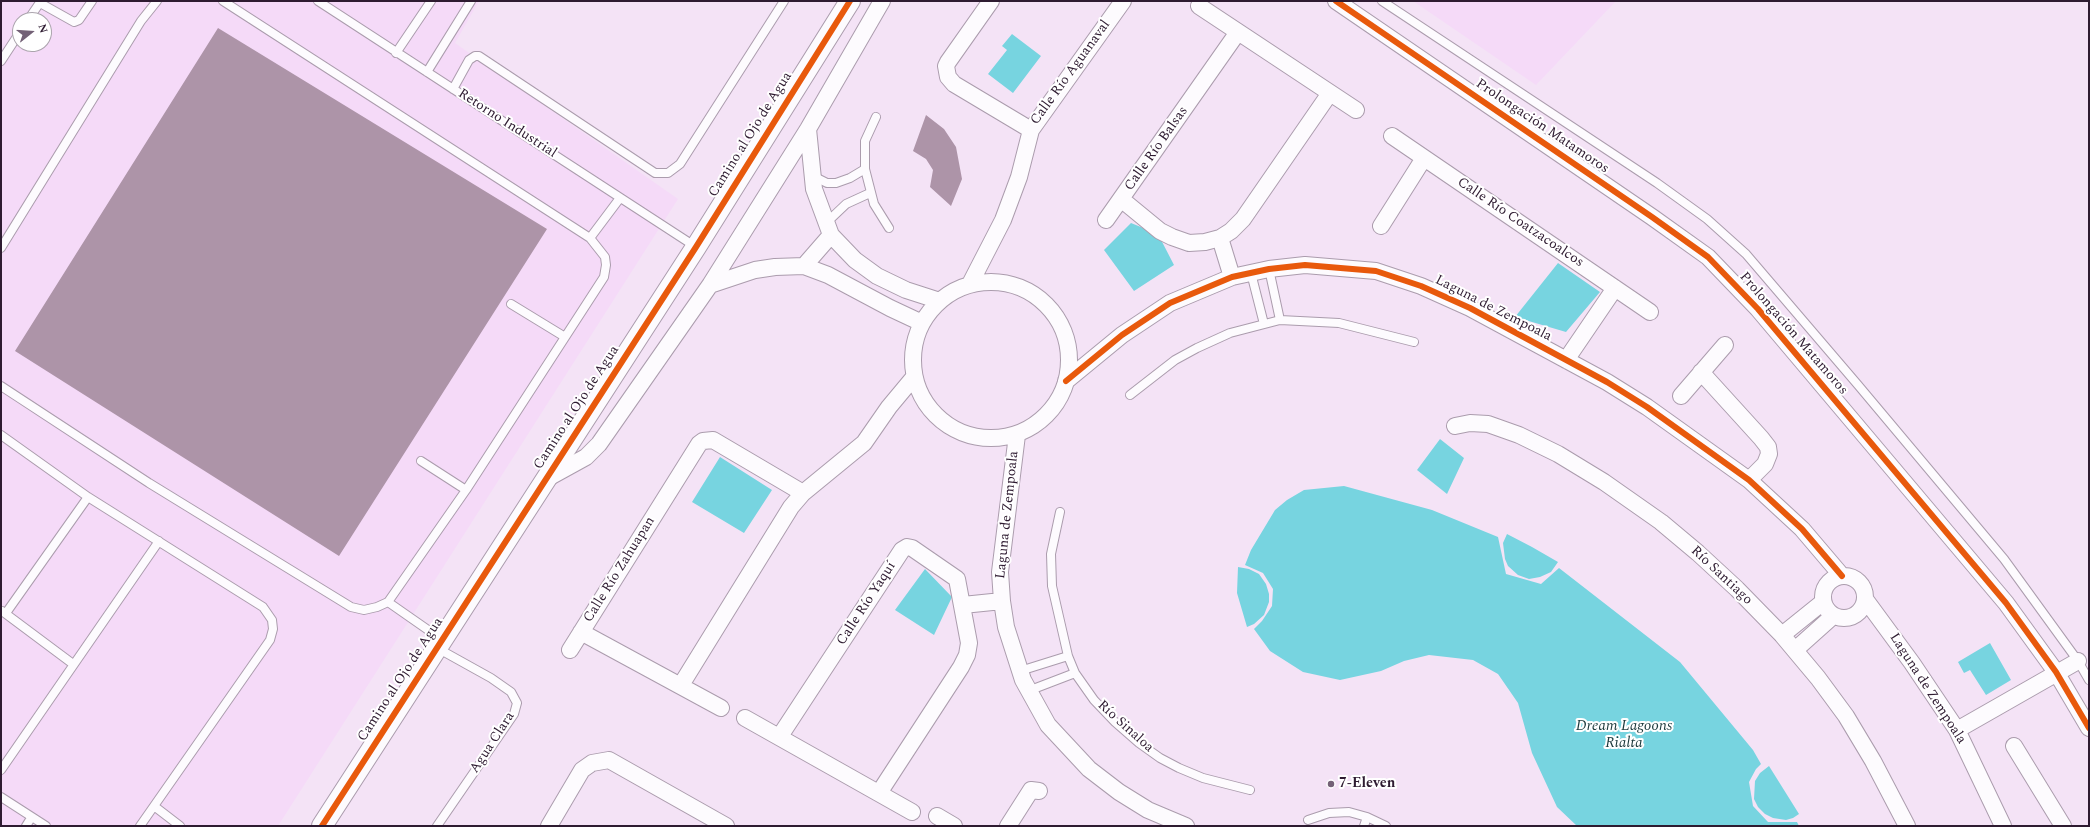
<!DOCTYPE html>
<meta charset="utf-8">
<style>
body{margin:0}
#map{position:relative;width:2090px;height:827px;overflow:hidden;background:#f4e3f6;font-family:Spectral,serif}
canvas{display:block}
.frame{position:absolute;inset:0;border:2px solid #2e1b31;pointer-events:none}
.north{position:absolute;left:12px;top:12px;width:40px;height:40px;box-sizing:border-box;background:#fff;border:1px solid #aba4ad;border-radius:50%;rotate:73deg;font-size:11px;font-weight:700;line-height:16px;text-align:center;color:#2e1b31}
.north::after{content:'';display:block;margin:auto;width:14px;height:18px;background:#736176;clip-path:polygon(50% 0,100% 100%,50% 72%,0 100%)}
</style>
<div id="map">
<canvas width="2090" height="827"></canvas>
<div class="frame"></div>
<div class="north">N</div>
</div>
<script>
const c = document.querySelector('canvas').getContext('2d');
c.lineJoin = 'round';
function paint(path, color) {
  c.fillStyle = color;
  c.fill(path, 'evenodd');
}
function poly(rows) {
  const path = new Path2D();
  for (const r of rows) {
    if (r.length === 3) {
      path.moveTo(r[0] + r[2], r[1]);
      path.arc(r[0], r[1], r[2], 0, 2 * Math.PI);
      continue;
    }
    path.moveTo(r[0], r[1]);
    for (let i = 2; i < r.length; i += 2) path.lineTo(r[i], r[i + 1]);
  }
  return path;
}
function stroke(path, color, width, dash) {
  c.strokeStyle = color;
  c.lineWidth = width;
  c.lineCap = dash ? 'butt' : 'round';
  c.setLineDash(dash || []);
  c.stroke(path);
}
function drawText(font, color, halo, rows, align = 'center') {
  c.font = font + ' Spectral,serif';
  c.lineWidth = 4;
  c.setLineDash([]);
  c.textBaseline = 'middle';
  c.strokeStyle = halo;
  c.fillStyle = color;
  for (const [text, x, y, turn = 0] of rows) {
    c.save();
    c.translate(x, y);
    c.rotate((+turn || 0) * Math.PI / 180);
    c.textAlign = isNaN(turn) ? turn : align;
    if (halo) c.strokeText(text, 0, 0);
    c.fillText(text, 0, 0);
    c.restore();
  }
}
const built = poly([
 [1,1,479,1,455,43,678,199,278,826,1,826],
 [20,20,44,20,44,44,20,44],
 [1413,1,1616,1,1536,85]
]);
const water = poly([
 [1012,34,1041,56,1013,93,988,74,1007,50,1002,46],
 [1131,223,1158,234,1174,265,1134,291,1104,250],
 [1558,263,1600,292,1566,332,1515,317],
 [1440,439,1464,458,1447,494,1417,470],
 [720,457,772,490,744,533,692,502],
 [1344,486,1432,510,1498,537,1506,574,1541,584,1559,568,1680,662,1753,750,1761,764,1756,769,1749,782,1753,806,1768,822,1797,822,1799,826,1577,826,1557,807,1532,753,1518,703,1498,674,1473,660,1429,655,1404,661,1381,671,1340,680,1303,672,1270,651,1254,629,1262,621,1272,606,1273,589,1263,573,1245,565,1251,550,1275,510,1287,500,1304,490],
 [1507,534,1532,547,1558,562,1551,572,1540,577,1529,579,1518,575,1508,566,1505,559,1503,543],
 [1238,567,1249,569,1259,574,1266,584,1269,594,1269,602,1264,615,1254,624,1247,627,1237,593],
 [925,569,952,597,934,635,895,610],
 [1990,643,2011,680,1986,695,1970,670,1964,673,1958,662],
 [1769,766,1799,814,1793,818,1786,820,1773,818,1765,814,1758,807,1754,799,1755,781,1760,773]
]);
const building = poly([
 [218,28,547,229,339,556,15,351],
 [926,115,944,129,956,147,962,179,951,206,930,187,933,170,926,159,913,151]
]);
const service = poly([
 [318,1,696,247],
 [1382,1,1657,183,1707,219,1746,254,1858,385,2004,559,2078,661,2089,680],
 [40,3,74,22,79,20,92,1],
 [28,20,41,1],
 [396,53,431,1],
 [1,61,20,32],
 [427,72,471,1],
 [453,89,469,60,475,56,479,56,655,173,668,173,680,164,784,1],
 [876,117,865,141,865,169,874,204,889,228],
 [813,176,827,183,836,183,850,178,865,169],
 [826,223,846,204,870,193],
 [590,238,620,198],
 [1,248,141,21,157,1],
 [1269,269,1280,320],
 [1251,273,1264,324],
 [511,304,565,337],
 [1,386,149,483,351,607,364,610,377,607,388,602,466,490,604,277,606,265,605,257,590,238,223,1],
 [1130,395,1175,360,1197,348,1230,333,1280,320,1339,323,1414,342],
 [1,435,88,497,263,607,272,620,273,629,270,640,154,806,180,826],
 [421,461,466,490],
 [1060,512,1051,554,1052,586,1068,656,1075,673,1094,700,1115,722,1139,743,1160,758,1179,768,1203,778,1250,790],
 [388,602,441,639],
 [2,611,73,664],
 [6,613,88,497],
 [437,648,491,678,511,692,517,703,514,714,437,826],
 [1020,671,1068,656],
 [1028,691,1075,673],
 [1,770,159,541],
 [1,797,46,826],
 [1308,820,1329,813,1349,812,1367,817,1386,826],
 [26,826,31,818],
 [140,826,154,806],
 [1364,826,1367,817]
]);
const minor = poly([
 [991,1,948,62,946,66,948,77,954,84,1031,130],
 [1336,1,1652,217,1708,257,1758,309,2006,603,2056,672,2089,728],
 [1199,6,1356,110],
 [808,129,814,189,831,235,855,260,877,276,906,290,940,301],
 [1392,136,1650,312],
 [1121,199,1160,231,1172,237,1189,243,1205,242,1220,238,1231,231,1243,219,1330,93],
 [1106,220,1238,32],
 [1381,226,1424,158],
 [1220,238,1232,277],
 [804,266,831,235],
 [991,360,78],
 [970,284,1003,220,1019,177,1031,130,1123,1],
 [710,285,755,270,775,267,804,266,828,275,890,308,922,323],
 [1566,360,1615,288],
 [1701,372,1761,438,1768,447,1769,454,1765,464,1749,480],
 [1066,381,1122,335,1170,303,1232,277,1269,269,1305,265,1376,271,1421,286,1470,308,1607,382,1647,407,1749,480,1802,529,1842,576],
 [1681,396,1725,345],
 [1455,426,1470,423,1488,424,1519,435,1558,454,1604,482,1661,522,1698,553,1737,589,1782,635,1818,678,1846,716,1873,761,1907,826],
 [1017,435,1000,572,1002,601,1006,627,1023,680,1048,725,1089,769,1119,792,1148,810,1186,826],
 [546,479,586,457,599,444,710,285,808,129,882,1],
 [1844,597,21],
 [1865,599,1912,663,1957,730,2003,826],
 [963,605,1002,601],
 [581,632,721,708],
 [1782,635,1823,602],
 [570,650,699,444,703,441,713,440,803,493],
 [1795,650,1833,616],
 [681,685,791,507,803,493,864,443,889,407,914,377],
 [745,718,912,812],
 [1957,730,2078,661],
 [780,736,902,550,907,547,912,548,957,579,969,643,967,655,961,667,879,793],
 [2014,746,2063,826],
 [937,816,954,826],
 [549,826,582,770,592,763,609,760,726,826],
 [1008,826,1031,790,1039,791]
]);
const tertiary = poly([
 [322,826,696,247,850,1]
]);
const cycleway = poly([
 [1336,1,1652,217,1708,257,1758,309,2006,603,2056,672,2089,728],
 [1066,381,1122,335,1170,303,1232,277,1269,269,1305,265,1376,271,1421,286,1470,308,1607,382,1647,407,1749,480,1802,529,1842,576],
 [322,826,696,247,850,1]
]);
const markers = [
 [1331,784,4,"#736176"]
];
const streetNames = [
 ["Calle Río Aguanaval",1071,73,-54],
 ["Retorno Industrial",507,124,33],
 ["Prolongación Matamoros",1542,127,34],
 ["Camino al Ojo de Agua",751,135,-58],
 ["Calle Río Balsas",1157,149,-55],
 ["Calle Río Coatzacoalcos",1520,223,34],
 ["Laguna de Zempoala",1493,309,27],
 ["Prolongación Matamoros",1793,334,49],
 ["Camino al Ojo de Agua",577,408,-57],
 ["Laguna de Zempoala",1008,515,-84],
 ["Calle Río Zahuapan",620,570,-58],
 ["Río Santiago",1721,576,43],
 ["Calle Río Yaquí",867,604,-57],
 ["Camino al Ojo de Agua",401,680,-57],
 ["Laguna de Zempoala",1927,689,57],
 ["Río Sinaloa",1125,727,42],
 ["Agua Clara",493,743,-57]
];
const poiNames = [
 ["7-Eleven",1339,784]
];
const waterNames = [
 ["Dream Lagoons",1624,727],
 ["Rialta",1624,744]
];
paint(built, '#f5daf8');
paint(water, '#77d4e0');
paint(building, '#ad94a8');
stroke(service, '#ab9cad', 10);
stroke(minor, '#ab9cad', 18);
stroke(tertiary, '#ab9cad', 22);
stroke(service, '#fdfbfe', 8);
stroke(minor, '#fdfbfe', 16);
stroke(tertiary, '#fdfbfe', 20);
stroke(cycleway, '#e8590c', 6);
for (const [x, y, r, color] of markers) {
  const dot = new Path2D();
  dot.arc(x, y, r, 0, 2 * Math.PI);
  c.fillStyle = color;
  c.fill(dot);
  stroke(dot, '#fff', 1.5);
}
drawText('14px', '#2e1b31', '#fff', streetNames);
drawText('bold 14px', '#2e1b31', '#fff', poiNames, 'left');
drawText('italic 15px', '#1c393c', '#fff', waterNames);
</script>
